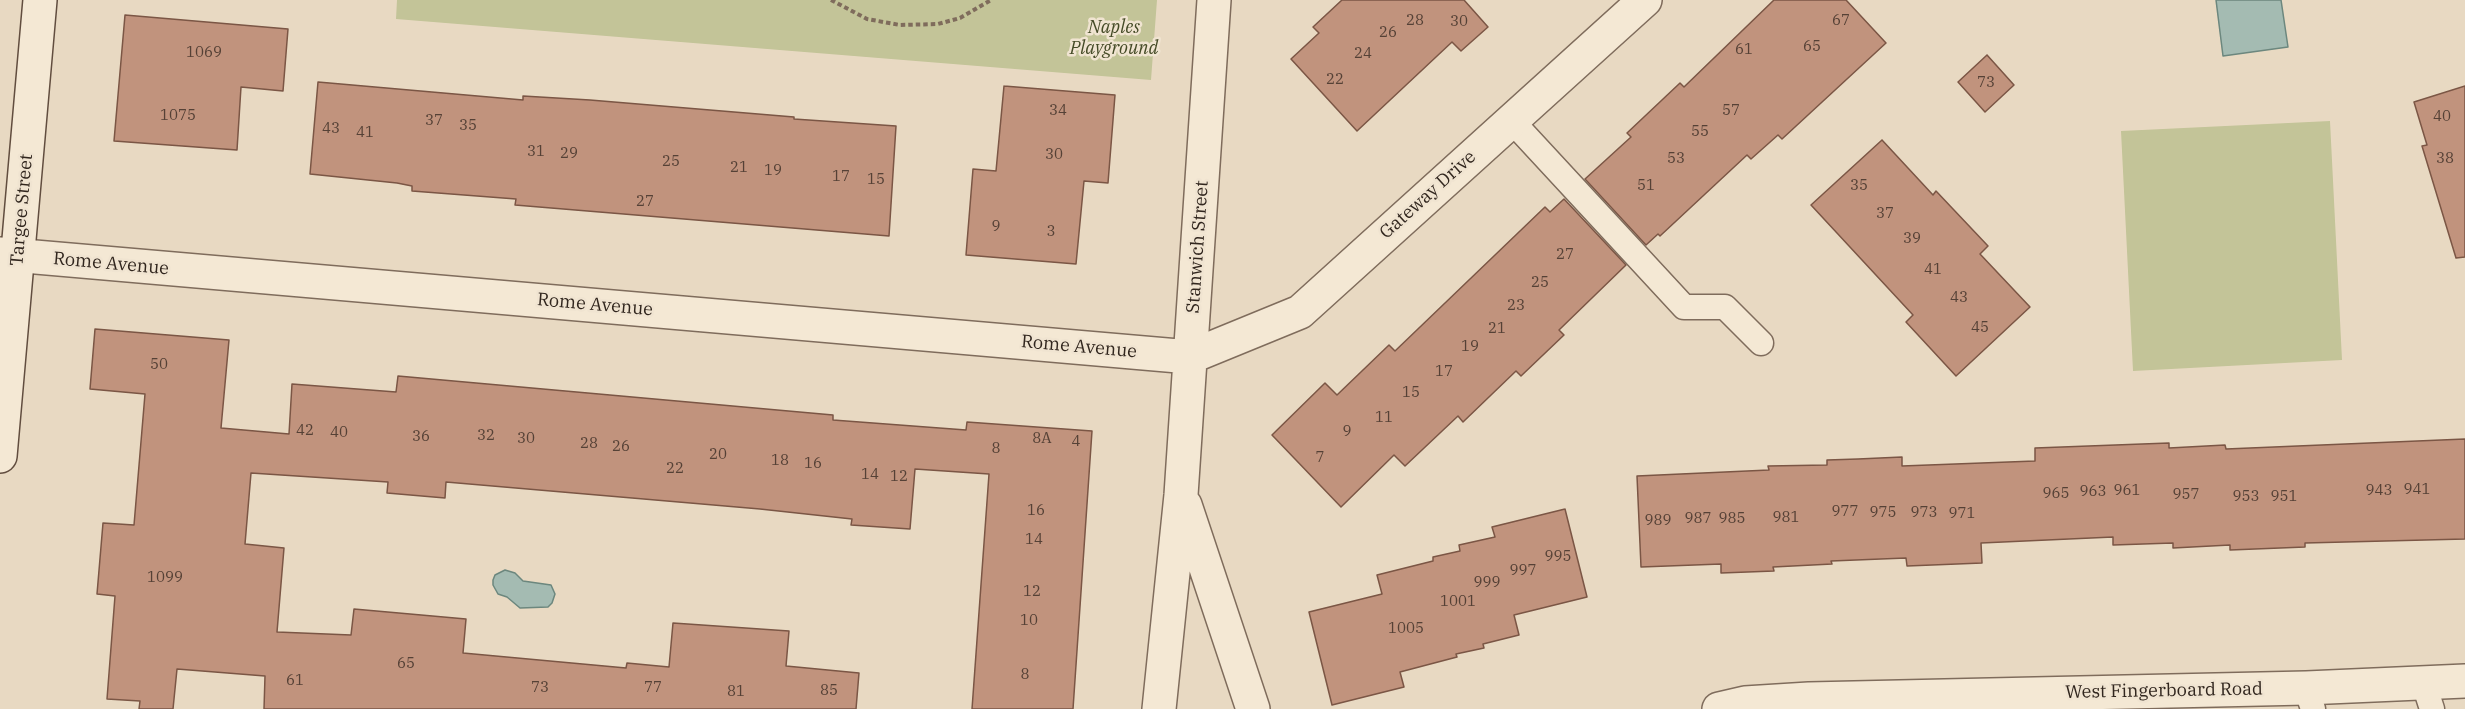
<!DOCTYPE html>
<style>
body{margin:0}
canvas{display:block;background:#e8d9c2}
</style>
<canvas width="2465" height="709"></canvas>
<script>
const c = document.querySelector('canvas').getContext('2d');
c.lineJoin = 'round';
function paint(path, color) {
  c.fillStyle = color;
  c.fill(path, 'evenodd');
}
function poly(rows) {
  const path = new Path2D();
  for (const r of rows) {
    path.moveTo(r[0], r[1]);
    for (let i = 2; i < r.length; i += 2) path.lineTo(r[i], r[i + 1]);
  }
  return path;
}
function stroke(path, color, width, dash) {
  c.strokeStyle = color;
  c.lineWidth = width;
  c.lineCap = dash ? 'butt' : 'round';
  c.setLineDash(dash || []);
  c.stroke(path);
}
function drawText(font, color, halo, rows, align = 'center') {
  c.font = font + ' "IBM Plex Serif",serif';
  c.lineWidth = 5;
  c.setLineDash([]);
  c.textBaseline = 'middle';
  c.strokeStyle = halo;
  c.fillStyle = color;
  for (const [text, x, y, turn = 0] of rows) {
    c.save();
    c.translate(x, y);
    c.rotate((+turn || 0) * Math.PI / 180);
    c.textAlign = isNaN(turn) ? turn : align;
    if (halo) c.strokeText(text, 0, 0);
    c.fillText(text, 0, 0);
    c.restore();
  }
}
const green = poly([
 [397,0,1157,0,1151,80,396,19],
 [2330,121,2342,360,2133,371,2121,131]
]);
const water = poly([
 [2216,0,2281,0,2288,47,2223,56,2216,0],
 [505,570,515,573,523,581,551,585,555,594,552,603,548,607,520,608,507,597,498,594,493,585,493,580,495,575,505,570]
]);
const building = poly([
 [1342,0,1464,0,1488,27,1461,51,1452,42,1357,131,1291,59,1319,33,1313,27,1342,0],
 [1774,0,1846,0,1886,43,1782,139,1778,135,1751,159,1747,155,1660,236,1658,234,1646,245,1585,179,1631,137,1627,133,1680,83,1684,87,1774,0],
 [125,15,288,29,283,91,241,87,237,150,114,141,125,15],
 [1987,55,2014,85,1985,112,1958,82,1987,55],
 [318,82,523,100,523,96,590,100,794,117,794,119,896,126,889,236,515,205,516,199,412,191,412,186,397,183,310,174,318,82],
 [1004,86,1115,95,1108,183,1084,181,1076,264,966,255,973,169,996,171,1004,86],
 [2465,86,2465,257,2456,258,2422,146,2427,145,2414,102,2465,86],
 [1882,140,1933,195,1936,191,1988,246,1980,254,2030,307,1956,376,1906,322,1913,315,1811,205,1882,140],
 [1564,199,1626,265,1559,330,1564,335,1521,376,1516,371,1463,422,1458,416,1405,466,1394,455,1341,507,1272,435,1325,383,1337,395,1389,345,1395,351,1545,207,1550,212,1564,199],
 [95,329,229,340,221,428,289,434,292,384,396,392,398,376,833,415,833,420,966,430,967,422,1092,431,1073,709,972,709,989,474,915,469,910,529,851,525,852,519,760,509,446,482,445,498,387,493,388,482,251,473,245,544,284,548,277,632,351,635,354,609,466,619,463,653,626,668,627,663,669,667,673,623,789,631,786,666,859,673,856,709,264,709,265,676,177,669,173,709,139,709,140,701,107,699,115,596,97,594,103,523,134,525,145,394,90,389,95,329],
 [2465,439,2465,539,2305,543,2305,547,2230,550,2230,545,2173,548,2173,543,2113,545,2113,537,1981,543,1982,563,1907,566,1906,558,1831,561,1832,564,1773,567,1774,571,1721,573,1721,564,1641,567,1637,476,1769,470,1768,466,1827,465,1827,460,1858,459,1902,457,1902,466,2035,461,2035,448,2169,443,2169,448,2225,445,2226,449,2465,439],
 [1565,509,1587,597,1514,615,1519,635,1483,644,1484,648,1456,654,1457,657,1400,672,1404,687,1332,705,1309,612,1382,594,1377,575,1433,561,1433,557,1460,551,1459,545,1495,537,1492,527,1565,509]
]);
const path = poly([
 [831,0,867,19,900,25,938,24,960,18,991,0]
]);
const service = poly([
 [1511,120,1684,307,1725,307,1761,343],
 [2424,684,2432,709],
 [2306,688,2313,709]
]);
const minor = poly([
 [0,254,1190,357,1300,312,1645,0],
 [1185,505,1253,709],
 [1159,709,1181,495,1214,0]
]);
const tertiary = poly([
 [1719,709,1745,703,1809,699,2306,688,2465,681]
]);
const secondary = poly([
 [0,456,40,0]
]);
const numberNames = [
 ["28",1415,21],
 ["67",1841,21],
 ["30",1459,22],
 ["26",1388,33],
 ["65",1812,47],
 ["61",1744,50],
 ["1069",204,53],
 ["24",1363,54],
 ["22",1335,80],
 ["73",1986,83],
 ["34",1058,111],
 ["57",1731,111],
 ["1075",178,116],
 ["40",2442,117],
 ["37",434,121],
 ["35",468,126],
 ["43",331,129],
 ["55",1700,132],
 ["41",365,133],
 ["31",536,152],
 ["29",569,154],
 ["30",1054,155],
 ["53",1676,159],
 ["38",2445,159],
 ["25",671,162],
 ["21",739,168],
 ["19",773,171],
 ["17",841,177],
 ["15",876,180],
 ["51",1646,186],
 ["35",1859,186],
 ["27",645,202],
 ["37",1885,214],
 ["9",996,227],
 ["3",1051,232],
 ["39",1912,239],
 ["27",1565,255],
 ["41",1933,270],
 ["25",1540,283],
 ["43",1959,298],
 ["23",1516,306],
 ["45",1980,328],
 ["21",1497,329],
 ["19",1470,347],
 ["50",159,365],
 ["17",1444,372],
 ["15",1411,393],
 ["11",1384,418],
 ["42",305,431],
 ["9",1347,432],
 ["40",339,433],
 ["32",486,436],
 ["36",421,437],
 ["30",526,439],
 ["8A",1042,439],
 ["4",1076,442],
 ["28",589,444],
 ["26",621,447],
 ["8",996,449],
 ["20",718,455],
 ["7",1320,458],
 ["18",780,461],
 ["16",813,464],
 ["22",675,469],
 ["14",870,475],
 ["12",899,477],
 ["941",2417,490],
 ["961",2127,491],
 ["943",2379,491],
 ["963",2093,492],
 ["965",2056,494],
 ["957",2186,495],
 ["953",2246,497],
 ["951",2284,497],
 ["16",1036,511],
 ["977",1845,512],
 ["975",1883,513],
 ["973",1924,513],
 ["971",1962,514],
 ["981",1786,518],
 ["987",1698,519],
 ["985",1732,519],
 ["989",1658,521],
 ["14",1034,540],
 ["995",1558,557],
 ["997",1523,571],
 ["1099",165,578],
 ["999",1487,583],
 ["12",1032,592],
 ["1001",1458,602],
 ["10",1029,621],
 ["1005",1406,629],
 ["65",406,664],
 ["8",1025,675],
 ["61",295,681],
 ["73",540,688],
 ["77",653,688],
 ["85",829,691],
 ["81",736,692]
];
const parkNames = [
 ["Naples",1114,28],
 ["Playground",1114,49]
];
const streetNames = [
 ["Gateway Drive",1428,195,-42],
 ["Targee Street",22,210,-85],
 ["Stanwich Street",1198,247,-86],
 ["Rome Avenue",111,264,5],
 ["Rome Avenue",595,305,5],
 ["Rome Avenue",1079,347,5],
 ["West Fingerboard Road",2164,691,-1]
];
paint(green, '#c3c498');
paint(water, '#a4bbb2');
stroke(water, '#6c877e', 1.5);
paint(building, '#c1937d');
stroke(building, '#7b5645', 1.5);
stroke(service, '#7f6c5c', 27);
stroke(minor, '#7f6c5c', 36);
stroke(tertiary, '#7f6c5c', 36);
stroke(secondary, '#614d3f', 36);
stroke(path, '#7f6c5c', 4, [4.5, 3]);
stroke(service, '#f4e8d4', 24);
stroke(minor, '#f4e8d4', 33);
stroke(tertiary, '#f4e8d4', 33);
stroke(secondary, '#f4e8d4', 33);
drawText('15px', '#554136', null, numberNames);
drawText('italic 18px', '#454b27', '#f0e4d1', parkNames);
drawText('18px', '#31261e', '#f0e4d1', streetNames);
</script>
